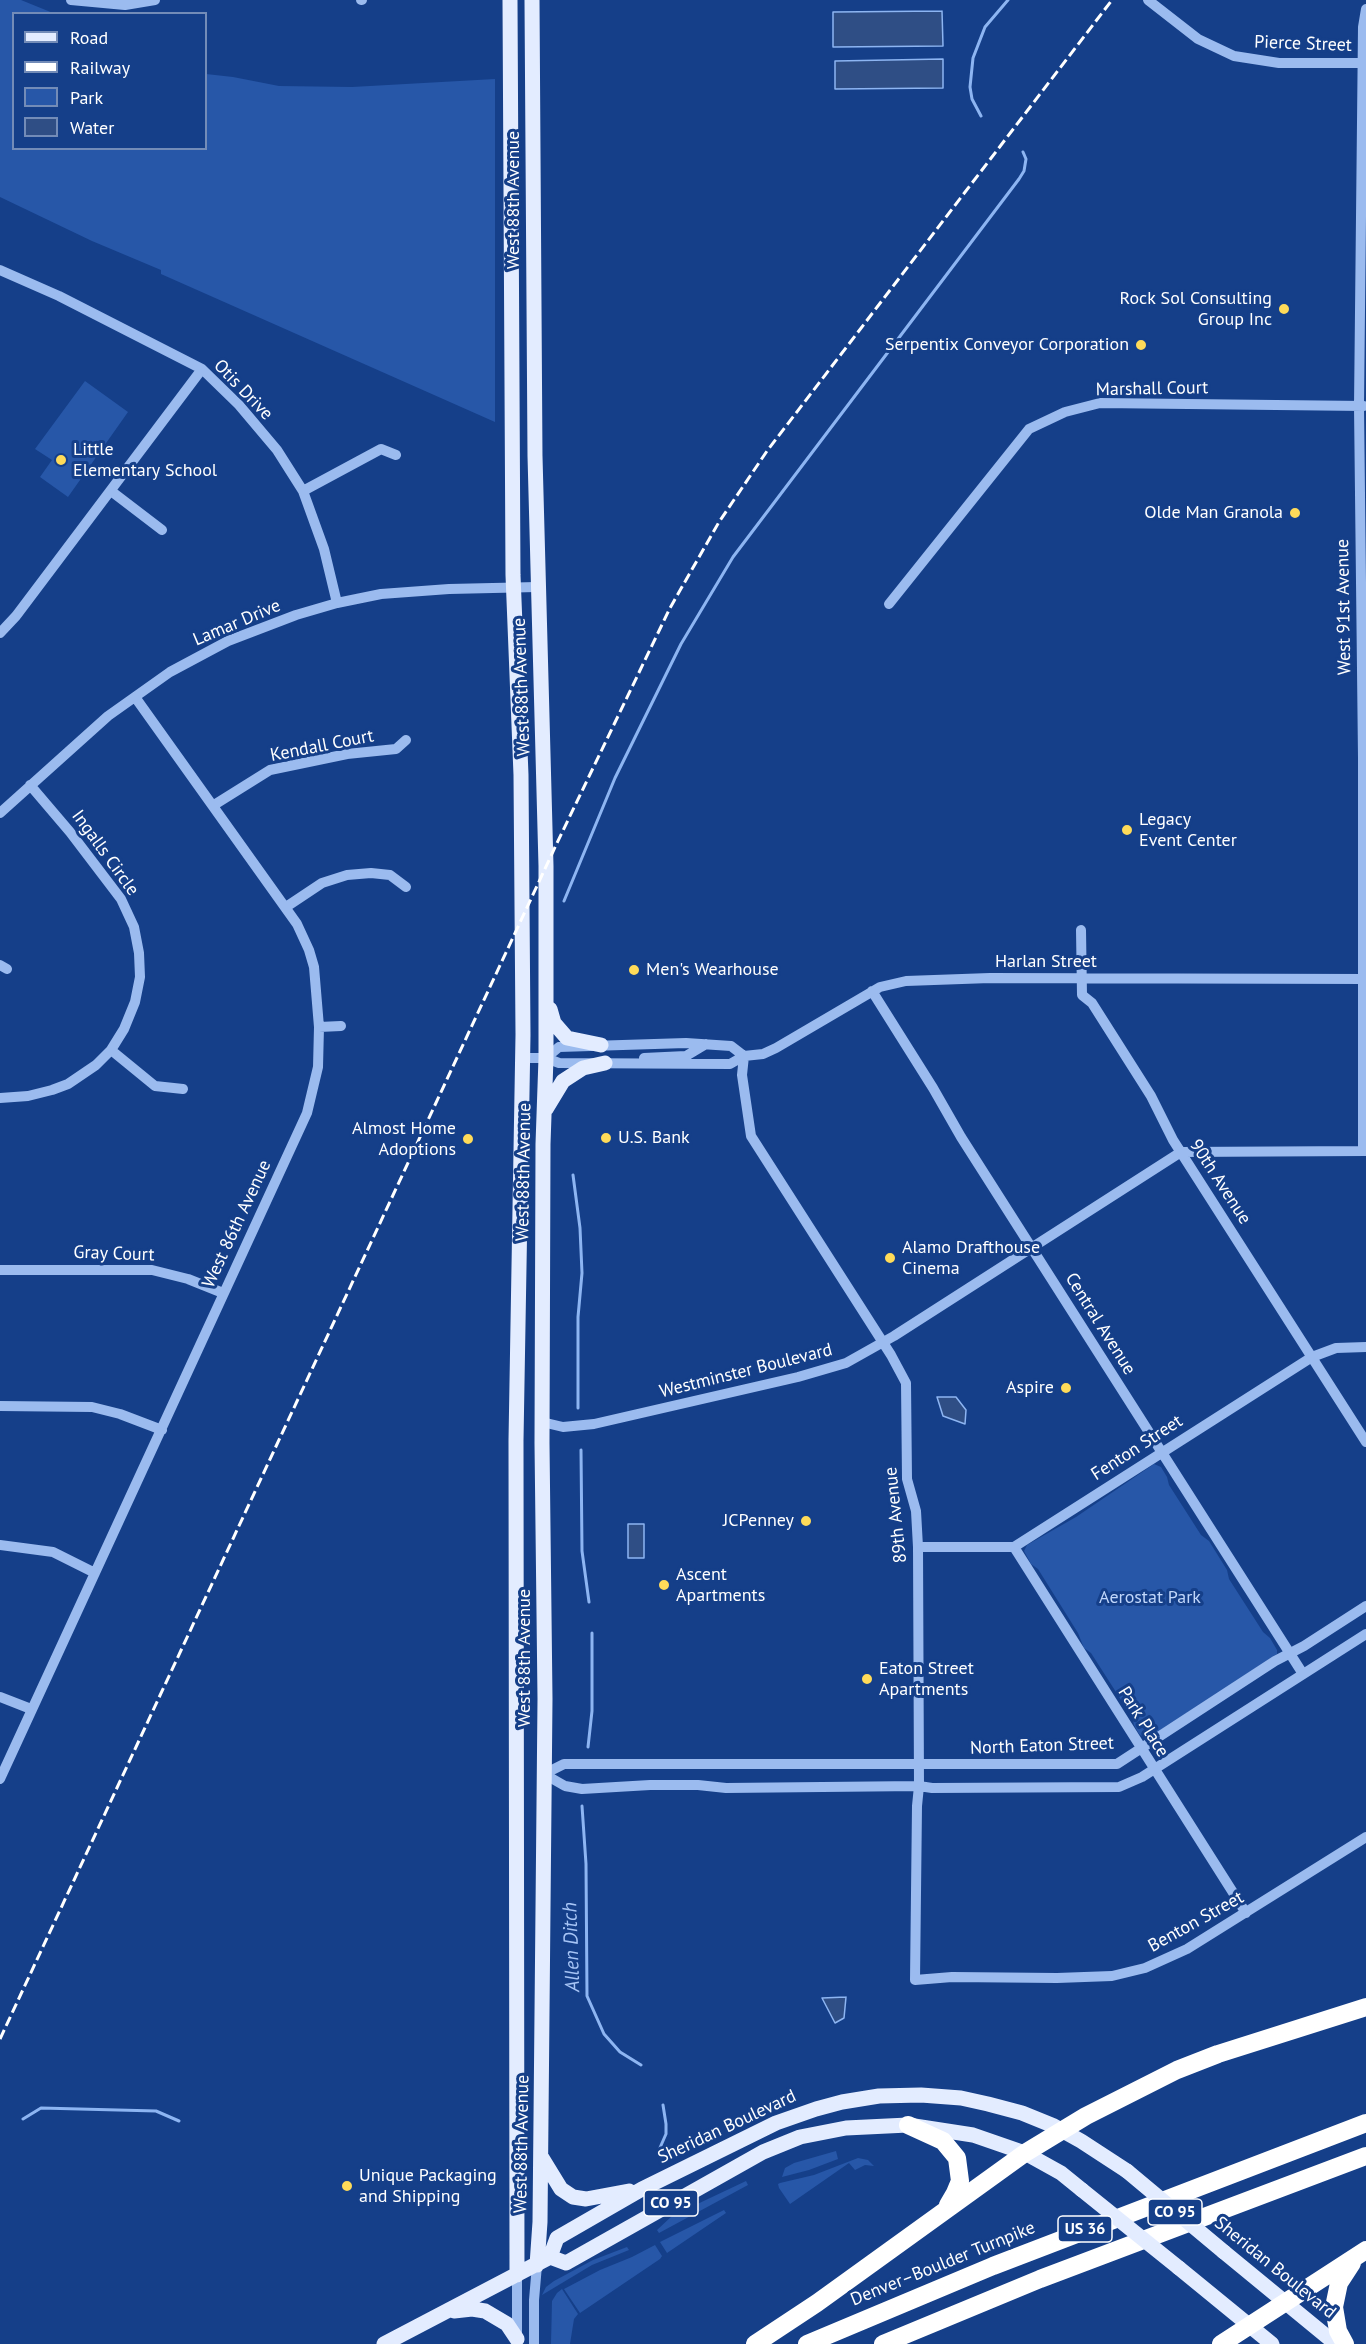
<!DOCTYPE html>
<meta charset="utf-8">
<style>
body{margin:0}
#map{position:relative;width:1366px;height:2344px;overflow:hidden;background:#153f89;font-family:"PT Sans",sans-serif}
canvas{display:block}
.legend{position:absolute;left:12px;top:12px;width:195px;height:138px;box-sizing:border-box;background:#153f89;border:2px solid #738cb8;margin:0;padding:8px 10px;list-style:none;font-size:18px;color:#fff}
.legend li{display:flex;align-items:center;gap:12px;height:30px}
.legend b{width:30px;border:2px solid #738cb8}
</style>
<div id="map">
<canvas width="1366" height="2344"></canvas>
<ul class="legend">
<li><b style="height:8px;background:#e3ecff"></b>Road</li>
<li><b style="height:8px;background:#fff"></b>Railway</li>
<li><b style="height:16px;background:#2757a8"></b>Park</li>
<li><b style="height:16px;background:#2f4e85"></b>Water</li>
</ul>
</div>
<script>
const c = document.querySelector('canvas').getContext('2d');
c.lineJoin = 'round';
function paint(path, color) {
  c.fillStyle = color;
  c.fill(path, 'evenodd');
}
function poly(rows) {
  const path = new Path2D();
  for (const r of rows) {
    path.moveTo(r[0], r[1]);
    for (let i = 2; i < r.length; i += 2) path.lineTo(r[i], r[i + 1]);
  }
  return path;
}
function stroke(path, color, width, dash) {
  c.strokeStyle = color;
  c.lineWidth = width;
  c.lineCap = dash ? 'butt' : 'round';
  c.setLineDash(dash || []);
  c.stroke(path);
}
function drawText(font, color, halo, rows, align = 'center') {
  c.font = font + ' "PT Sans",sans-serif';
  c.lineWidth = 6;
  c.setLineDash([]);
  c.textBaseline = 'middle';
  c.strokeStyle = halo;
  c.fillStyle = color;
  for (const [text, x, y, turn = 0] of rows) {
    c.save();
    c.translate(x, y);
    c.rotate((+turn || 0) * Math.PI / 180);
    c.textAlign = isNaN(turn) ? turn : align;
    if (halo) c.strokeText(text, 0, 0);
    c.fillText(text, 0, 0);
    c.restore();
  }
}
const green = poly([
 [0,0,21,0,53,13,14,14,14,148,206,148,206,74,233,77,279,86,352,87,495,79,495,422,161,274,161,270,92,241,0,197],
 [85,381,128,412,68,497,40,477,52,460,35,449],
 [1154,1464,1161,1467,1167,1477,1169,1485,1201,1535,1209,1541,1227,1570,1229,1579,1263,1632,1270,1638,1277,1650,1277,1654,1151,1736,1144,1738,1139,1734,1134,1725,1132,1717,1091,1653,1084,1648,1078,1633,1038,1569,1031,1564,1024,1551,1027,1545,1076,1517],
 [836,2151,838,2159,809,2170,782,2177,785,2168,794,2163],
 [858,2158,868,2160,874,2166,865,2165,855,2170,849,2163,790,2204,779,2188,778,2184,780,2183,814,2175],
 [746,2181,748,2185,659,2233,657,2230,672,2216],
 [724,2210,726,2213,667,2253,660,2242],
 [655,2245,662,2256,660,2259,580,2313,564,2289,600,2270,632,2257],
 [627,2247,629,2250,592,2265,542,2295,546,2287,554,2281,593,2260],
 [562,2289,578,2314,574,2319,570,2344,551,2344,552,2301,557,2293]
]);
const water = poly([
 [942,11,943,46,833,47,833,12,942,11],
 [943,59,943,88,835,89,835,61,943,59],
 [937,1397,956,1397,966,1410,965,1424,943,1416,937,1397],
 [628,1524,644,1524,644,1558,628,1558,628,1524],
 [846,1997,844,2018,835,2023,822,1998,846,1997]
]);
const stream = poly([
 [981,116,972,99,970,87,973,58,985,27,1008,0],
 [564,901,615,778,681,644,733,557,1019,179,1024,171,1026,159,1023,152],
 [573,1175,580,1228,582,1273,578,1317,578,1408],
 [581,1450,582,1551,589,1602],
 [588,1747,592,1711,592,1633],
 [582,1806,586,1864,587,1996,604,2034,620,2052,641,2065],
 [23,2119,41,2108,156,2111,179,2121],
 [659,2150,666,2134,666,2124,663,2105]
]);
const minor = poly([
 [71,0,125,5,155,0],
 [361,0,362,0],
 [1148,0,1198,39,1234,56,1279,63,1366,63],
 [0,270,59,296,202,369,239,405,277,450,303,491,324,549,337,603],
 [111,491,162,530],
 [303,491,381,449,396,455],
 [889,604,1029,429,1065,412,1100,403,1364,406],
 [0,633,16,616,202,369],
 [214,805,270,770,347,754,396,749,406,740],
 [0,813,108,716,170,672,228,641,296,615,337,603,381,594,449,589,537,587],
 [286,907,322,883,347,875,371,873,390,875,406,887],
 [1081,930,1082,995,1092,1003,1151,1096,1173,1140,1366,1442],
 [0,965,7,969],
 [872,991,933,1088,961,1137,1303,1674],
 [319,1027,341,1026],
 [111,1050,155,1086,183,1089],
 [744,1056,742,1075,751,1136,891,1355,906,1383,907,1479,916,1511,918,1547,919,1786,917,1806,915,1980,952,1977,1057,1978,1112,1976,1145,1968,1187,1949,1366,1837],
 [523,1058,546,1058,559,1063,730,1064,744,1056,763,1054,776,1048,880,987,906,981,990,978,1366,979],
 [546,1058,559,1047,686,1043,731,1046,744,1056],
 [644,1058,686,1056,706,1044],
 [0,1098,28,1096,52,1090,68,1084,96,1065,111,1050,124,1029,135,1002,140,977,139,953,134,927,121,899,70,832,30,785],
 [1363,1151,1363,758,1359,406,1363,27,1366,9],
 [0,1270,152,1270,188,1279,223,1293],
 [0,1406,92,1407,120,1414,162,1430],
 [542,1422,563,1427,594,1424,798,1377,846,1363,894,1336,1181,1152,1366,1151],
 [0,1545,53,1552,95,1573],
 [918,1547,1014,1547,1312,1357,1336,1348,1366,1347],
 [1014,1547,1246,1913],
 [0,1697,31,1709],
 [544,1774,565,1786,582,1789,650,1785,698,1785,726,1788,919,1786,932,1788,1119,1787,1142,1777,1366,1634],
 [544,1774,564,1764,1117,1764,1275,1661,1304,1646,1366,1606],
 [0,1779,307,1113,318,1067,319,1027,314,967,309,950,297,924,135,697],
 [517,2337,517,2275],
 [534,2344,534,2300,537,2265]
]);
const major = poly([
 [510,0,513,575,521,775,523,1035,516,1440,517,2275],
 [532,0,535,456,546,866,546,1058,543,1144,542,1443,545,1699,540,2222,537,2265],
 [550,1009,554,1023,567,1038,601,1045],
 [546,1109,563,1081,583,1068,605,1063],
 [542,2158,561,2189,573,2197,586,2199,629,2191],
 [1224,2252,1336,2344],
 [550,2257,566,2263,763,2152,800,2137,846,2128,908,2125,973,2135,1025,2153,1061,2173,1082,2190],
 [1179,2268,1272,2344],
 [454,2311,472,2309,485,2311,507,2324,517,2339],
 [384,2344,550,2257,557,2238,642,2189,776,2123,816,2109,842,2102,879,2096,921,2095,961,2098,988,2104,1022,2113,1054,2126,1081,2141,1127,2171]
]);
const highway = poly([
 [908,2125,943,2141,957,2158,960,2181,955,2193,948,2205],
 [755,2344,817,2303,1025,2153,1086,2116,1177,2070,1218,2054,1366,2007],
 [807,2344,993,2266,1366,2123],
 [883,2344,1040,2279,1366,2156],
 [1221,2344,1366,2250],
 [1345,2344,1338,2331,1334,2307,1339,2283,1352,2263]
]);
const rail = poly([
 [0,2039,557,843,670,608,719,522,767,451,1112,0]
]);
const majorBridge = poly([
 [1127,2171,1224,2252],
 [1082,2190,1179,2268]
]);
const markers = [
 [1284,309,6,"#ffdb59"],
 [1141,345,6,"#ffdb59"],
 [61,460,6,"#ffdb59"],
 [1295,513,6,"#ffdb59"],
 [1127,830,6,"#ffdb59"],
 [634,970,6,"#ffdb59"],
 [606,1138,6,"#ffdb59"],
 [468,1139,6,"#ffdb59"],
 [890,1258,6,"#ffdb59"],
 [1066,1388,6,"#ffdb59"],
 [806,1521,6,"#ffdb59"],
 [664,1585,6,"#ffdb59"],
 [867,1679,6,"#ffdb59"],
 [347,2186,6,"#ffdb59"]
];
const shields = [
 [671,2203,54],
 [1175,2212,54],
 [1085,2229,54]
];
const shieldNames = [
 ["CO 95",671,2203],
 ["CO 95",1175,2212],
 ["US 36",1085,2229]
];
const streetNames = [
 ["Pierce Street",1303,44,2],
 ["West 88th Avenue",514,200,-90],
 ["Marshall Court",1152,389,-1],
 ["Otis Drive",243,390,46],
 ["West 91st Avenue",1344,607,-91],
 ["Lamar Drive",237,623,-23],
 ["West 88th Avenue",522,687,-92],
 ["Kendall Court",322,746,-11],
 ["Ingalls Circle",105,853,54],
 ["Harlan Street",1046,962],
 ["West 88th Avenue",524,1172,-89],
 ["90th Avenue",1220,1182,57],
 ["West 86th Avenue",237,1224,-65],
 ["Gray Court",114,1254,2],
 ["Central Avenue",1100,1324,58],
 ["Westminster Boulevard",746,1371,-14],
 ["Fenton Street",1137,1448,-33],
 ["89th Avenue",896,1515,-96],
 ["West 88th Avenue",525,1658,-90],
 ["Park Place",1143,1722,58],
 ["North Eaton Street",1042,1746,-2],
 ["Benton Street",1196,1922,-29],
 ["Sheridan Boulevard",727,2127,-25],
 ["West 88th Avenue",522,2144,-89],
 ["Denver–Boulder Turnpike",943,2264,-22],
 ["Sheridan Boulevard",1275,2268,39]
];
const poiNames = [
 ["Rock Sol Consulting",1272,299,"right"],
 ["Group Inc",1272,320,"right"],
 ["Serpentix Conveyor Corporation",1129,345,"right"],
 ["Little",73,450],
 ["Elementary School",73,471],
 ["Olde Man Granola",1283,513,"right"],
 ["Legacy",1139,820],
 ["Event Center",1139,841],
 ["Men's Wearhouse",646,970],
 ["Almost Home",456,1129,"right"],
 ["Adoptions",456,1150,"right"],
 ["U.S. Bank",618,1138],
 ["Alamo Drafthouse",902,1248],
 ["Cinema",902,1269],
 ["Aspire",1054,1388,"right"],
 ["JCPenney",794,1521,"right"],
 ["Ascent",676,1575],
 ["Apartments",676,1596],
 ["Eaton Street",879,1669],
 ["Apartments",879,1690],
 ["Unique Packaging",359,2176],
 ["and Shipping",359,2197]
];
const parkNames = [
 ["Aerostat Park",1150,1598]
];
const waterNames = [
 ["Allen Ditch",572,1947,-92]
];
paint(green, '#2757a8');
paint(water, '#2f4e85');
stroke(water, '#8db5f2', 1.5);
stroke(stream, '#8db5f2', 3);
stroke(minor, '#9bbbef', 10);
stroke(major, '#e3ecff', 15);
stroke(highway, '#fff', 18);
stroke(rail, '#fff', 3, [10, 4.5]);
stroke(majorBridge, '#e3ecff', 15);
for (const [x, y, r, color] of markers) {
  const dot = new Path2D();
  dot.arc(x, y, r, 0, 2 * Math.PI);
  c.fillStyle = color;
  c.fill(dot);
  stroke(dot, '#153f89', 2);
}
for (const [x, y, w] of shields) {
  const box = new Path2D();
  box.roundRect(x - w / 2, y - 13, w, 26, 4.5);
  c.fillStyle = '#153f89';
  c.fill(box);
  stroke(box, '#fff', 1.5);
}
drawText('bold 16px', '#fff', null, shieldNames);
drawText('18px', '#fff', '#153f89', streetNames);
drawText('18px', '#fff', '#153f89', poiNames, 'left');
drawText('18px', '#c1d7fb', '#153f89', parkNames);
drawText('italic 20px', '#a7c5f6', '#153f89', waterNames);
</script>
